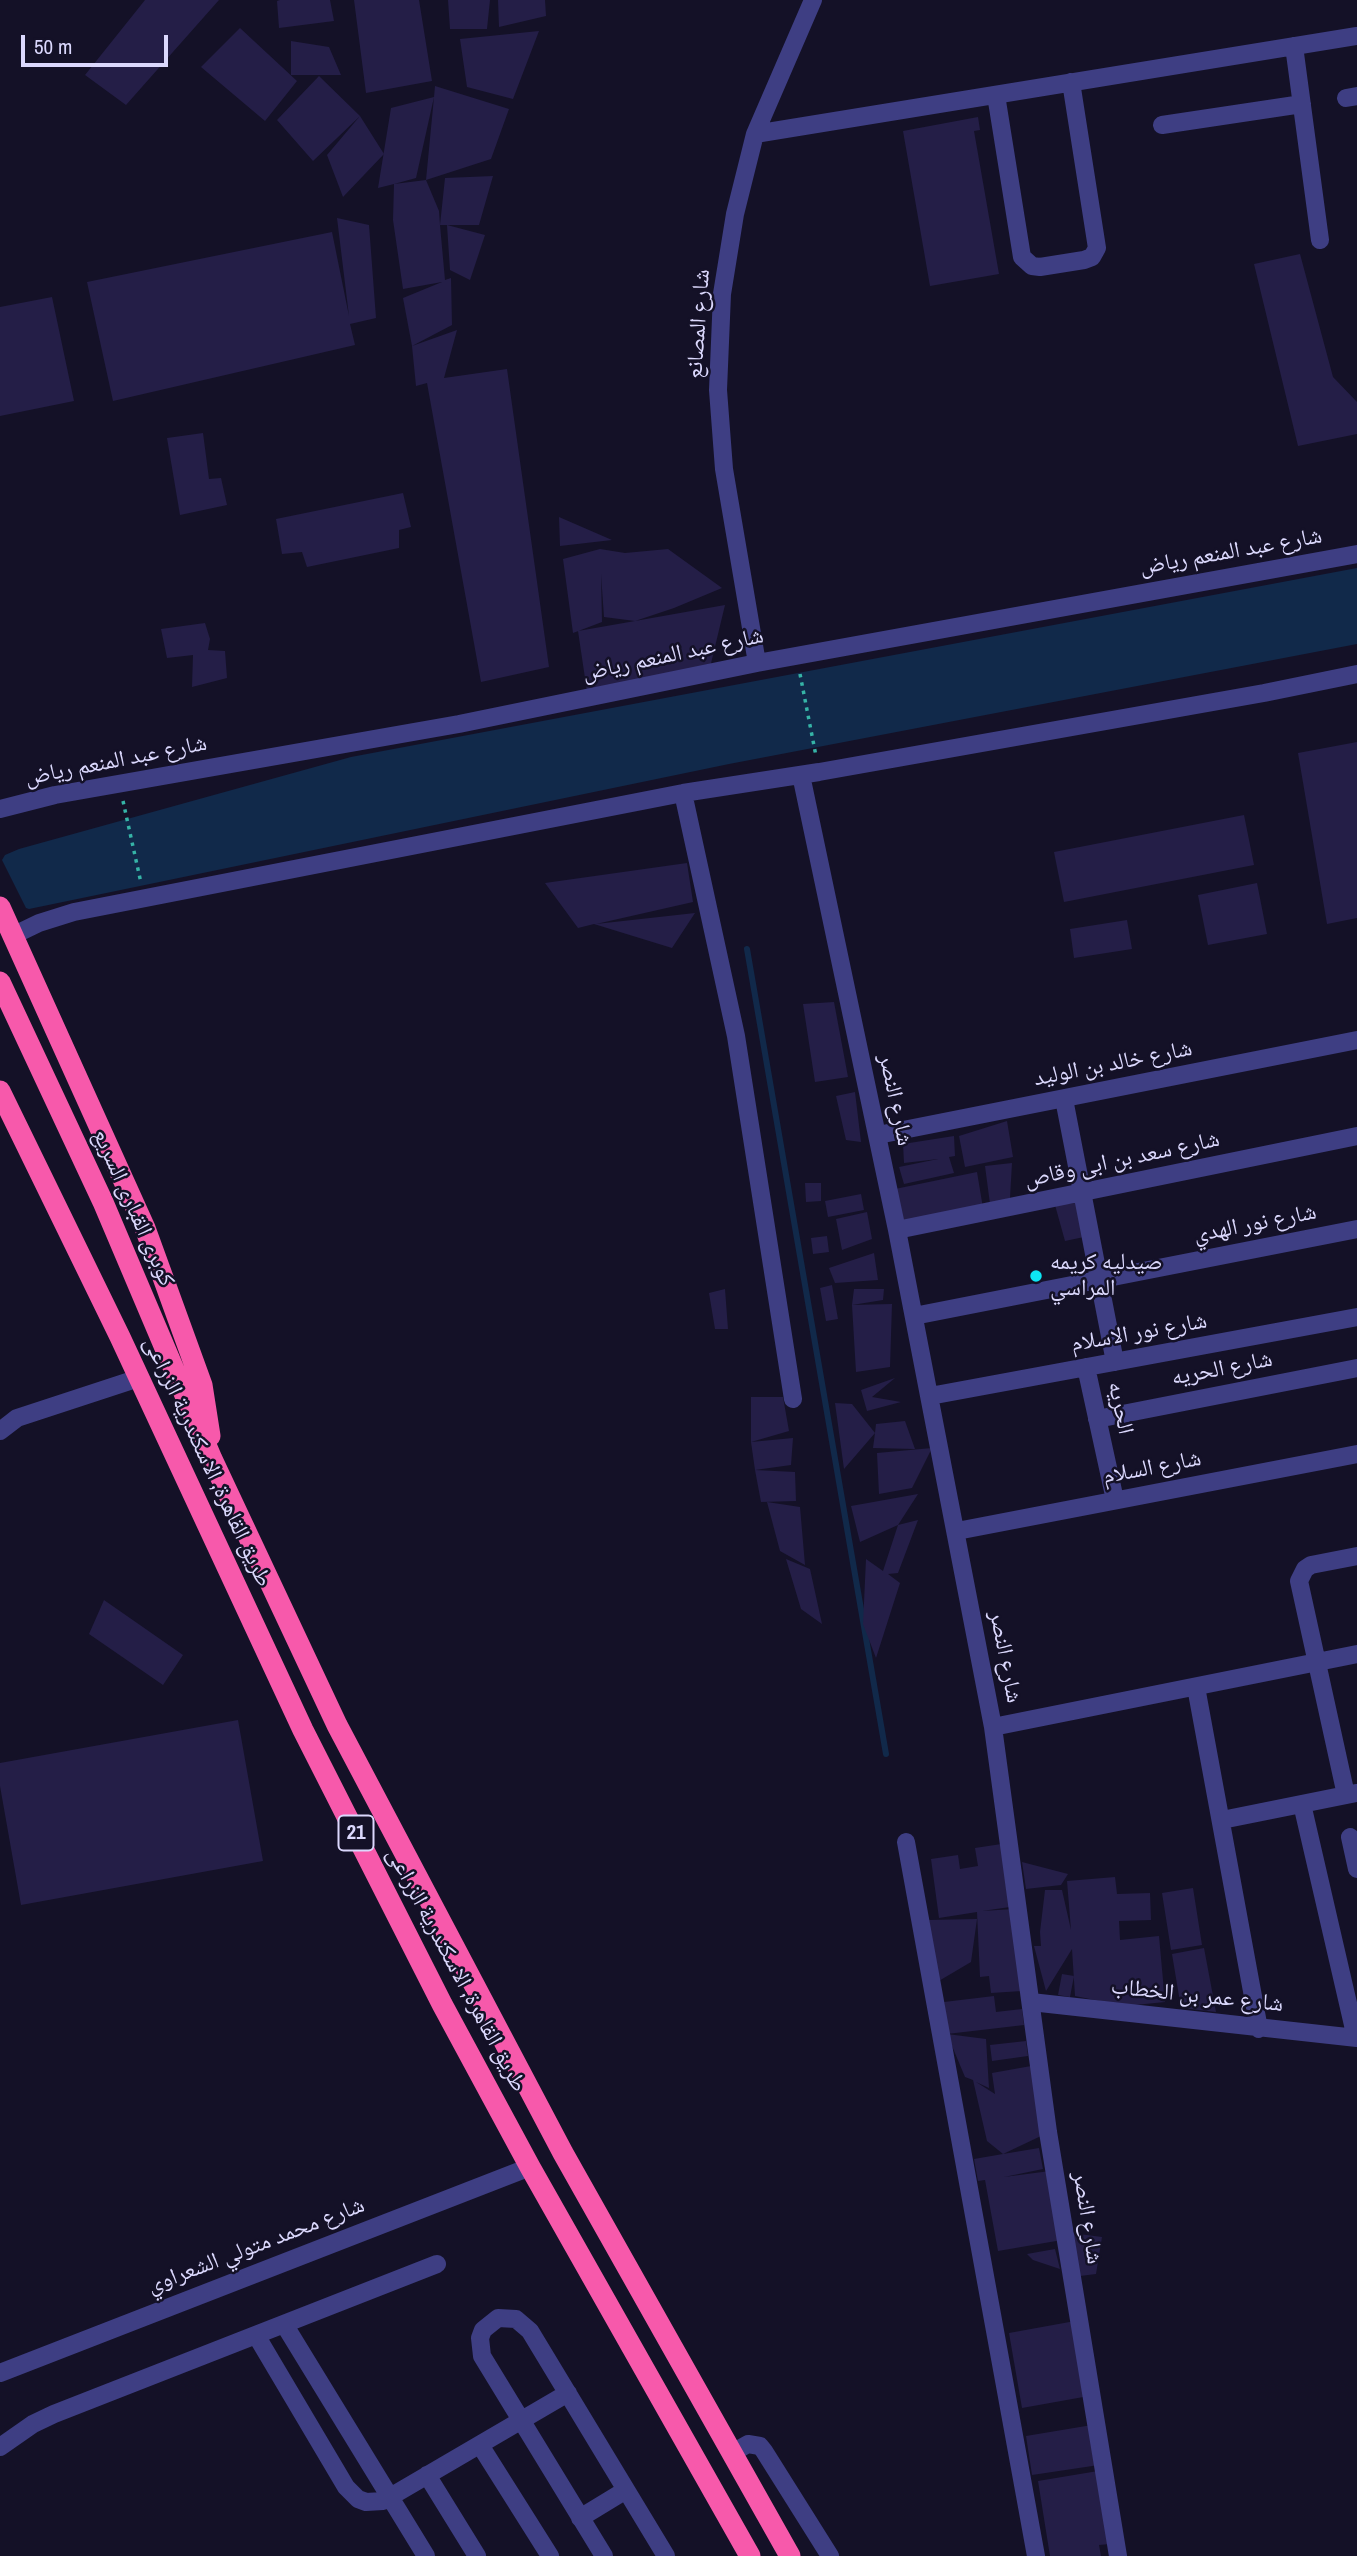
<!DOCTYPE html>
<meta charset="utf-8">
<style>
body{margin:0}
#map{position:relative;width:1357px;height:2556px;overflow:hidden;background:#141127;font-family:"Archivo Narrow",sans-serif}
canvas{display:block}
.scale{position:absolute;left:21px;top:35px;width:147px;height:32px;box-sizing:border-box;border:4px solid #dbd8fd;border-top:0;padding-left:9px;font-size:21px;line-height:24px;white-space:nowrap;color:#dbd8fd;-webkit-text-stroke:5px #141127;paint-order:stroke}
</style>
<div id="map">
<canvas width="1357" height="2556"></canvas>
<div class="scale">50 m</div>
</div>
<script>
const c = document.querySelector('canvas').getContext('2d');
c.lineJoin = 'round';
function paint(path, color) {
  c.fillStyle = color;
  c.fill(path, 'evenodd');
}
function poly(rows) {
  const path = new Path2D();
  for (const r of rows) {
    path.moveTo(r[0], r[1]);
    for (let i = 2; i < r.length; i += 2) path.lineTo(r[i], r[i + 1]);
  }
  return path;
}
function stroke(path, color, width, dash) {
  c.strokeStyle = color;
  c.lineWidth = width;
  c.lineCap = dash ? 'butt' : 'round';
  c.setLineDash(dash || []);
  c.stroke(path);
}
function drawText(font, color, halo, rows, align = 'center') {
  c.font = font + ' "Archivo Narrow","Noto Naskh Arabic",sans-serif';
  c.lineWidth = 5;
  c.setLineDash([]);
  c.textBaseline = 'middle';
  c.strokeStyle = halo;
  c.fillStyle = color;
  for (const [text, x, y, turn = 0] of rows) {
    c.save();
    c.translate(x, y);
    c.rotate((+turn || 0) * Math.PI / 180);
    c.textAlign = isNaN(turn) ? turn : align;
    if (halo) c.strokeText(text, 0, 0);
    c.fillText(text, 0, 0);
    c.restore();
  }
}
const water = poly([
 [1357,568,1357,644,729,764,29,909,26,908,2,860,5,855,19,849,351,757]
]);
const stream = poly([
 [747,949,886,1754]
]);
const building = poly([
 [145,0,219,0,126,105,85,75],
 [280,0,330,0,334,21,279,28,277,1],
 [354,0,419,0,432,81,366,93],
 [448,0,490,0,487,29,450,29],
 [498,0,545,0,546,16,499,27],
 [240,28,297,81,265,121,201,67],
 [539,31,513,99,467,87,460,39],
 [291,41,329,47,341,75,291,75],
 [319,76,360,116,313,161,277,120],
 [435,86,509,109,491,159,426,180,439,211,440,225,445,178,493,176,479,225,447,225,485,235,470,280,450,270,447,225,440,225,445,280,451,278,452,325,412,346,403,298,442,282,403,289,393,220,394,184,378,188,391,108,434,97,416,178,394,184,426,180,434,97],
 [360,116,384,154,343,197,327,155],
 [978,117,980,130,974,131,999,274,930,286,903,131],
 [337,218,369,225,376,318,350,324,355,345,113,401,87,282,332,232,349,316],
 [1300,254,1333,377,1357,402,1357,434,1298,446,1254,264],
 [52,297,74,401,0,416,0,307],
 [457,330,444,378,507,369,549,667,481,682,427,383,416,386,412,346],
 [203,433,209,479,221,478,227,505,180,515,167,438],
 [403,493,411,527,399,530,399,548,307,567,302,552,282,554,276,519],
 [559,517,612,540,560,546],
 [600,549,625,553,668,549,722,588,674,608,635,621,725,605,707,680,589,705,578,631,635,621,604,617,601,574,602,622,573,633,563,559],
 [205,623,210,639,208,650,225,651,227,678,192,687,193,655,167,658,161,629],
 [1357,742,1357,918,1327,924,1298,753],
 [1244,815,1254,865,1064,902,1054,852],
 [687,863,693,902,596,924,695,913,672,948,594,924,578,928,545,883],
 [1257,883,1267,934,1208,945,1198,895],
 [1127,920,1132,949,1074,958,1070,929],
 [834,1002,848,1077,815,1082,803,1004],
 [855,1092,861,1142,846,1140,836,1096],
 [1007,1121,1013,1157,965,1167,959,1136],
 [954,1136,955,1156,949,1157,954,1173,904,1184,899,1167,938,1159,904,1163,903,1144],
 [1012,1163,1010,1198,990,1204,985,1166],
 [977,1172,983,1208,901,1223,895,1189],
 [805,1183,821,1183,821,1201,806,1202],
 [861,1194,864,1210,828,1217,825,1201],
 [1084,1202,1084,1237,1065,1241,1055,1205],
 [867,1212,872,1239,842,1250,836,1219],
 [827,1236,829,1252,813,1254,811,1238],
 [874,1253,878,1280,835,1283,829,1268],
 [832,1285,838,1319,826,1321,820,1288],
 [725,1289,728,1329,715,1329,709,1293],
 [854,1289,884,1289,883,1300,852,1305],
 [892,1304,890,1367,856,1372,852,1305],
 [895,1378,872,1397,901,1402,867,1411,861,1390],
 [751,1397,783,1397,789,1431,751,1442,793,1438,791,1465,755,1470,751,1442],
 [835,1403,852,1404,875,1433,876,1424,905,1421,915,1449,873,1448,875,1433,844,1469],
 [932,1448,912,1488,879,1494,877,1453],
 [755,1470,795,1472,796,1501,761,1502],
 [918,1494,898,1525,860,1542,851,1506],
 [767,1502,800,1507,805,1565,780,1551],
 [918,1520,898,1573,888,1574,900,1583,876,1658,863,1624,866,1559,883,1571,898,1525],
 [786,1559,810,1569,822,1624,801,1609],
 [104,1600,183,1655,163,1685,89,1634],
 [238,1720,263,1861,21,1905,0,1786,0,1763],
 [1008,1843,1017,1906,982,1911,1014,1909,1022,1991,991,1993,989,1976,980,1977,977,1912,939,1918,931,1859,958,1855,960,1869,978,1866,975,1848],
 [1022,1862,1068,1874,1061,1885,1026,1889],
 [1115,1877,1117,1894,1150,1893,1151,1920,1119,1921,1120,1940,1159,1936,1165,2002,1125,2006,1075,1996,1072,1949,1046,1991,1034,1946,1041,1946,1040,1932,1045,1890,1062,1890,1071,1930,1067,1881],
 [1193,1888,1202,1945,1171,1950,1162,1893],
 [977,1919,971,1962,932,1985,929,1920],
 [1204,1948,1216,2012,1181,2008,1172,1954],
 [1062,1974,1074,1976,1070,1997,1058,1995],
 [994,1996,996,2012,1022,2009,1024,2025,947,2034,944,2002],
 [947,2034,986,2039,989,2088,976,2082,995,2094,992,2073,1031,2066,1041,2136,1003,2154,1039,2148,1043,2169,1004,2177,1050,2171,1062,2240,998,2251,985,2180,978,2181,974,2159,1003,2154,987,2141,973,2080,965,2077],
 [1026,2041,1028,2056,992,2061,990,2045],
 [1071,2233,1102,2237,1096,2274,1080,2276],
 [1055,2249,1060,2269,1033,2260,1027,2254],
 [1075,2321,1089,2396,1022,2408,1009,2333],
 [1092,2425,1099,2465,1032,2475,1026,2436],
 [1098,2471,1110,2544,1099,2545,1101,2556,1050,2556,1038,2481]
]);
const path = poly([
 [800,674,816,756],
 [123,801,141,883]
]);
const minor = poly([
 [1294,46,1320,240],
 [996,95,1022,257,1032,266,1040,267,1084,260,1092,257,1097,248,1071,82],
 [1346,98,1357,96],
 [1162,125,1302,104],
 [755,134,1357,36],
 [757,663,724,469,718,390,722,294,735,214,755,134,813,0],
 [801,775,897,1230,993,1727,1048,2132,1118,2556],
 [683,793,736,1036,793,1399],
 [0,809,55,795,459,724,757,663,1357,554],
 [12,936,39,923,74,912,683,793,819,772,1264,693,1357,674],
 [1064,1099,1115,1362],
 [878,1135,1357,1040],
 [897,1230,1357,1136],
 [914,1316,1357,1229],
 [1086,1367,1115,1500],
 [930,1396,1357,1317],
 [1097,1419,1357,1368],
 [0,1431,17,1418,139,1378],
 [957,1531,1357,1454],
 [1196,1687,1259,2029],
 [993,1727,1357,1654],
 [1346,1795,1299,1581,1305,1569,1311,1565,1357,1556],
 [1302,1804,1356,2038],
 [1222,1820,1356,1793],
 [1350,1837,1357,1869],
 [906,1842,1036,2556],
 [1031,2002,1357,2038],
 [284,2324,426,2556],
 [256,2335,346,2487,358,2499,366,2502,383,2501,390,2497,568,2393],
 [0,2373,530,2167],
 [480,2445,550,2556],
 [0,2447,33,2424,54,2414,437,2264],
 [732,2453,748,2444,760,2446,764,2451,830,2556],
 [427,2475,477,2556],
 [580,2518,626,2490],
 [604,2556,482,2356,480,2338,483,2330,498,2318,516,2319,530,2331,666,2556]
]);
const highway = poly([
 [0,907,145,1228,202,1385,210,1436],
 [0,982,103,1202,212,1459,337,1725,563,2153,790,2556],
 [0,1091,120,1337,303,1730,442,2004,530,2167,750,2556]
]);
const markers = [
 [1036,1276,7,"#0de6f4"]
];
const shields = [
 [356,1833,35]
];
const shieldNames = [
 ["21",356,1833]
];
const streetNames = [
 ["شارع المصانع",699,324,-86],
 ["شارع عبد المنعم رياض",1231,552,-10],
 ["شارع عبد المنعم رياض",673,655,-12],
 ["شارع عبد المنعم رياض",116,761,-11],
 ["شارع خالد بن الوليد",1113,1064,-11],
 ["شارع النصر",895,1100,78],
 ["شارع سعد بن ابى وقاص",1122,1160,-12],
 ["كوبرى القبارى السريع",133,1208,66],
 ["شارع نور الهدي",1255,1224,-11],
 ["شارع نور الاسلام",1139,1333,-10],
 ["شارع الحريه",1222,1369,-11],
 ["الحريه",1120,1408,78],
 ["طريق القاهرة, الاسكندرية الزراعى",207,1462,65],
 ["شارع السلام",1152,1468,-11],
 ["شارع النصر",1005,1657,79],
 ["طريق القاهرة, الاسكندرية الزراعى",456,1970,62],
 ["شارع عمر بن الخطاب",1197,1996,6],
 ["شارع النصر",1087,2218,81],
 ["شارع محمد متولي الشعراوي",256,2246,-21]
];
const poiNames = [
 ["صيدليه كريمه",1050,1263],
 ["المراسي",1050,1289]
];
paint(water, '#11294a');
stroke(stream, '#11294a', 6);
paint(building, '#241e47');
stroke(path, '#36b4a7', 3.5, [3.5, 5]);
stroke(minor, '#3e3e83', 18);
stroke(highway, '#f759ab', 21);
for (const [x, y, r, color] of markers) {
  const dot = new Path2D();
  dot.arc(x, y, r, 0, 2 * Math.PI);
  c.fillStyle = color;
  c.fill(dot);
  stroke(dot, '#141127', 2.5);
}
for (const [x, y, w] of shields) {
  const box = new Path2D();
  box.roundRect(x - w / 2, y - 17.5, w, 35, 5);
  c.fillStyle = '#141127';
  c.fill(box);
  stroke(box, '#dbd8fd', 2);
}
drawText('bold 21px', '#dbd8fd', null, shieldNames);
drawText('23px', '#dbd8fd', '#141127', streetNames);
drawText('23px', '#dbd8fd', '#141127', poiNames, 'left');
</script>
